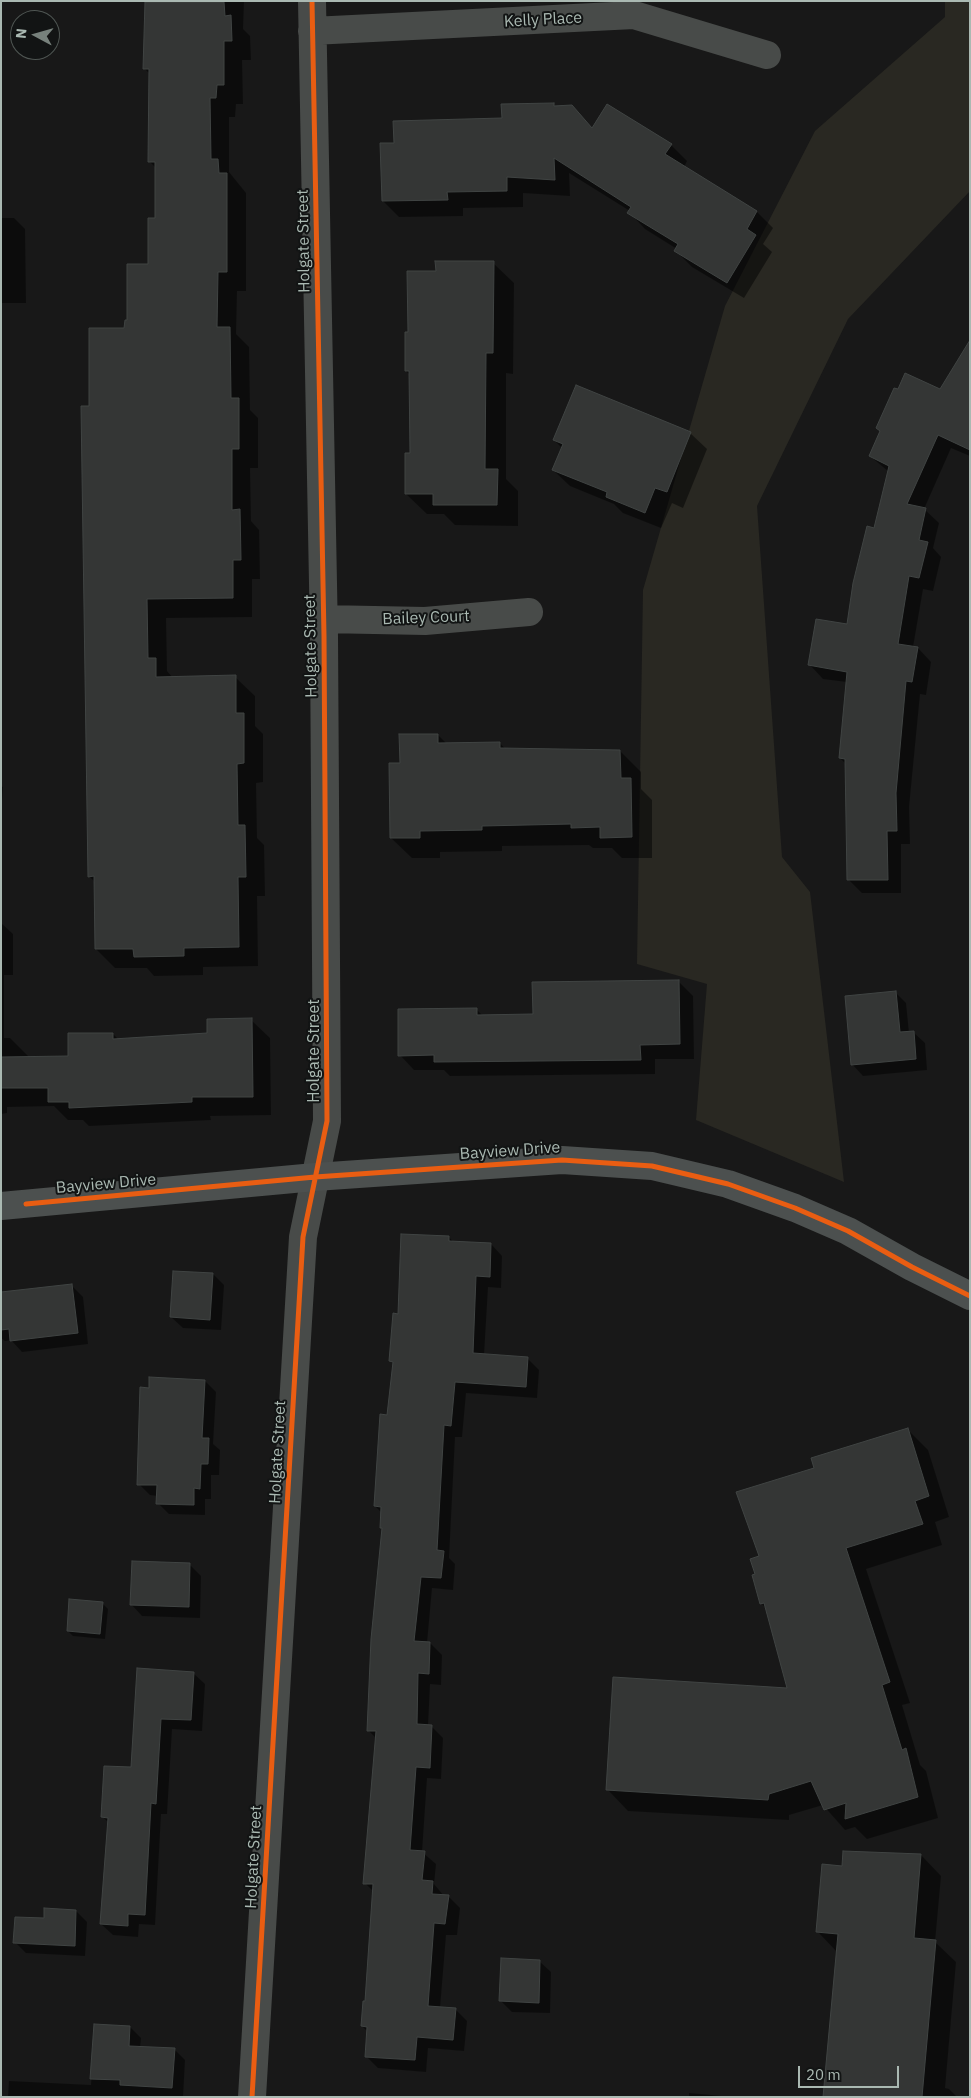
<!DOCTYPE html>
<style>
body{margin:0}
#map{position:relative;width:971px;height:2098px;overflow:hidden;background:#181818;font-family:"IBM Plex Sans",sans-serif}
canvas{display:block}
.frame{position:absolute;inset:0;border:2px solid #aab9b2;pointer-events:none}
.north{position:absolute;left:10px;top:10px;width:50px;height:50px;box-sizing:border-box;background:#121414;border:1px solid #4f5653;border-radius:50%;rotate:276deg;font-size:14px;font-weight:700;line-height:20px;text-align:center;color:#aab9b2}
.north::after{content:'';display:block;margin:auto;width:18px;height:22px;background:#77817c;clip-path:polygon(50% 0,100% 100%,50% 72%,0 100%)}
.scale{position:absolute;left:798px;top:2066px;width:101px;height:22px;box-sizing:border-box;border:2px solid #aab9b2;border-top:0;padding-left:6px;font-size:15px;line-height:18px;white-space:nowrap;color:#aab9b2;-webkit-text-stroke:4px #121414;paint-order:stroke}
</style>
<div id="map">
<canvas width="971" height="2098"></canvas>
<div class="frame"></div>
<div class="north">N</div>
<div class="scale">20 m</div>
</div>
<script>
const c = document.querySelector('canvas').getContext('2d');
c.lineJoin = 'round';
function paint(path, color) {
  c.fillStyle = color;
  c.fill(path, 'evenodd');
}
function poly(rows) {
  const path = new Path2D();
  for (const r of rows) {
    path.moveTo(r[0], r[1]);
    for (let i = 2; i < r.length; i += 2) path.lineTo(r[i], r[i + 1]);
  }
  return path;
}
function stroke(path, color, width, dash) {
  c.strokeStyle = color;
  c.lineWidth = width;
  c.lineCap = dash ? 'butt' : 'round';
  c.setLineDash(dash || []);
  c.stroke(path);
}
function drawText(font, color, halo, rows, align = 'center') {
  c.font = font + ' "IBM Plex Sans",sans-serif';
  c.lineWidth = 4;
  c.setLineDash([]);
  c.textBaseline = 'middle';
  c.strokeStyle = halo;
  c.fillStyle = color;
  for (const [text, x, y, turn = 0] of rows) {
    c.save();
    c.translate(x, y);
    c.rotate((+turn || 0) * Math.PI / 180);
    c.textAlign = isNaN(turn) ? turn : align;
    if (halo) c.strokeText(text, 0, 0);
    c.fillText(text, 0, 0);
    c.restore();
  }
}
const green = poly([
 [945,1,970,1,970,191,848,319,757,506,782,857,810,892,844,1182,696,1120,707,984,637,964,643,590,725,306,815,131,945,17]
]);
const shadow = poly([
 [159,1,244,1,243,29,250,36,251,60,242,60,243,104,236,104,235,117,229,117,229,172,246,193,246,291,237,291,236,334,249,347,250,410,258,418,258,468,250,468,251,521,259,530,260,579,252,579,252,617,166,618,167,671,173,678,235,677,255,696,255,726,263,734,263,782,256,783,257,838,264,845,265,896,257,896,258,966,203,967,203,975,154,976,147,968,115,968,96,949,95,882,89,876,90,407,126,329,149,266,156,219,157,169,149,161,150,74,144,68],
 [553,104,556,107,571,106,593,129,671,145,687,161,684,167,757,212,773,228,763,244,772,252,744,298,692,267,676,251,677,249,645,229,629,212,630,211,569,173,570,196,523,193,523,207,463,208,463,216,399,217,383,201,396,144,503,119],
 [1,218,14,218,25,229,26,303,1,303],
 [493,263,514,283,513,374,506,373,506,479,518,491,518,526,455,525,444,514,427,514,406,494,411,454,410,375,406,371,409,333,437,272],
 [970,342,970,456,951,448,924,509,939,523,933,548,941,557,933,591,923,589,913,647,918,648,931,662,926,695,920,694,909,807,910,844,901,844,901,893,862,893,849,880,847,765,840,758,847,682,823,679,810,665,848,625,875,530,889,472,870,456,941,390],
 [690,433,707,449,683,508,672,503,661,528,623,513,614,504,570,486,553,470,562,448,554,440],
 [438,735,447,744,500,743,506,750,620,751,641,772,641,789,652,800,652,858,622,858,612,848,593,848,589,845,502,846,502,851,440,852,440,858,412,858,391,838,401,764],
 [1,786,3,787,1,814],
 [1,923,13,934,13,975,4,975,4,1038,10,1038,29,1057,69,1058,113,1034,119,1040,209,1035,251,1020,270,1038,271,1115,210,1116,211,1120,89,1126,83,1120,68,1120,54,1106,7,1107,7,1113,1,1114],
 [678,981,693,996,694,1059,655,1059,655,1074,450,1076,444,1070,414,1070,400,1055,476,1009,483,1016,534,1015],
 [895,992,906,1003,909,1033,913,1032,925,1043,927,1070,863,1076,852,1064],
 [449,1237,454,1243,491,1244,502,1256,501,1288,488,1287,484,1355,527,1358,539,1370,537,1398,466,1393,462,1437,455,1437,449,1558,455,1564,453,1590,432,1588,427,1643,430,1643,442,1655,441,1685,430,1684,428,1726,431,1726,443,1738,441,1779,427,1778,422,1852,436,1864,434,1884,444,1896,448,1896,460,1908,457,1935,446,1935,440,2008,455,2009,467,2021,464,2051,428,2048,426,2072,378,2068,366,2056,368,2032,362,2026,366,2002,374,1892,365,1883,377,1739,368,1730,383,1529,381,1527,382,1513,375,1506,388,1416,394,1364,390,1361,399,1315],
 [213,1274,224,1285,221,1330,183,1328,171,1317],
 [72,1286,83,1297,88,1344,22,1352,11,1340,5,1341,1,1338,1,1293],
 [205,1381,216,1392,213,1444,220,1450,219,1475,211,1475,211,1499,205,1499,205,1515,169,1514,158,1503,158,1496,150,1495,139,1484],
 [907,1429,928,1450,949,1517,935,1522,942,1545,866,1569,910,1703,902,1705,920,1765,926,1771,938,1818,867,1839,855,1827,845,1830,823,1805,789,1815,789,1820,628,1811,608,1790,789,1689,767,1609,762,1604,756,1575,760,1557,816,1469],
 [190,1565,201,1576,200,1618,142,1616,131,1604],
 [102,1603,108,1609,105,1639,73,1636,68,1631],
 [138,1670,193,1673,205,1684,202,1731,172,1729,167,1814,161,1814,155,1925,139,1924,138,1937,113,1935,101,1924,109,1823,103,1817,132,1769],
 [921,1855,941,1876,935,1942,956,1962,945,2088,949,2089,957,2097,825,2097,837,1952,818,1932,843,1867],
 [76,1911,87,1922,85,1956,26,1953,15,1942,45,1919],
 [539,1961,551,1972,550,2013,512,2012,501,2001],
 [95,2025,130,2027,141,2038,140,2048,174,2049,185,2060,183,2097,8,2097,9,2081,91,2085],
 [689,2093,732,2097,689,2097]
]);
const building = poly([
 [145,2,224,2,225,16,231,15,232,41,224,41,224,85,217,85,216,98,210,98,211,159,218,159,219,173,227,173,227,272,218,272,217,327,230,327,231,398,239,398,239,449,232,449,232,510,240,509,241,560,233,560,233,598,147,599,148,658,156,658,156,677,236,675,236,713,244,713,244,763,237,764,238,825,245,825,246,877,238,877,239,947,184,948,184,956,134,957,133,949,95,949,94,876,88,877,81,406,89,406,89,328,124,328,125,320,127,320,127,264,148,264,148,218,155,218,155,162,148,162,149,69,143,69,145,2],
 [554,103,554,106,572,105,592,128,607,104,672,144,665,154,757,211,747,229,756,235,727,283,674,251,678,244,627,213,631,207,554,158,555,180,507,177,507,191,447,192,448,200,382,201,380,143,394,143,393,121,502,118,501,104,554,103],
 [435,261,494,261,493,353,486,353,485,469,498,469,497,505,433,505,433,494,405,494,405,453,410,453,409,371,405,371,405,332,408,332,407,271,436,271,435,261],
 [970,340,970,450,938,435,907,504,926,508,919,540,928,542,919,578,909,576,898,644,918,647,912,682,906,681,896,793,897,831,887,831,888,880,847,880,845,759,839,758,847,672,808,665,816,619,847,624,853,583,867,526,874,528,889,466,869,456,880,431,876,428,894,388,898,389,905,373,940,389,970,340],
 [576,385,691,432,667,492,655,488,645,513,606,497,607,492,552,470,563,444,553,440,576,385],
 [399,734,438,734,438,743,500,742,500,748,620,750,621,778,631,778,632,837,600,838,600,827,571,828,571,824,482,826,482,830,420,831,420,838,390,838,389,763,400,763,399,734],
 [679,980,680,1044,640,1045,641,1060,434,1062,434,1055,398,1056,398,1009,477,1008,477,1015,533,1014,532,982,679,980],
 [896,991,900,1032,914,1031,916,1059,851,1065,845,996,896,991],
 [252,1018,253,1097,192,1097,192,1102,69,1108,69,1102,48,1102,48,1088,1,1088,1,1057,68,1056,68,1033,113,1033,113,1039,207,1033,207,1019,252,1018],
 [401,1234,449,1236,449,1241,491,1243,490,1277,476,1276,473,1353,528,1357,526,1387,455,1382,451,1426,444,1425,437,1550,444,1551,441,1578,421,1577,414,1641,430,1642,429,1674,418,1673,417,1724,432,1725,430,1768,416,1767,410,1850,425,1851,422,1880,433,1881,432,1894,449,1895,445,1924,434,1923,428,2006,456,2008,453,2040,417,2037,415,2060,365,2057,367,2027,361,2026,363,2001,365,2001,373,1884,363,1884,376,1731,367,1731,371,1639,382,1528,380,1528,381,1507,374,1506,380,1414,387,1415,393,1362,389,1361,393,1313,398,1314,401,1234],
 [173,1271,213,1273,210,1320,170,1317,173,1271],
 [72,1284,78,1333,10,1341,9,1329,1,1330,1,1292,72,1284],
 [149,1377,205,1380,202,1438,209,1438,208,1464,201,1464,200,1489,194,1488,194,1505,156,1504,157,1485,137,1485,140,1387,149,1388,149,1377],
 [908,1428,929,1496,915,1501,923,1524,846,1548,890,1682,882,1685,902,1750,906,1748,918,1797,845,1819,846,1803,824,1810,811,1781,769,1794,768,1800,606,1790,613,1677,787,1688,764,1603,760,1604,752,1575,755,1574,750,1559,759,1556,736,1492,814,1468,811,1458,908,1428],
 [132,1561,190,1563,189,1607,130,1605,132,1561],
 [69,1599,103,1602,100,1634,67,1631,69,1599],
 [137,1668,194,1672,191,1720,161,1719,156,1804,151,1803,145,1915,128,1914,128,1926,100,1924,108,1818,101,1817,104,1766,131,1767,137,1668],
 [843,1851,921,1854,914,1938,936,1940,922,2097,823,2097,838,1934,816,1932,822,1864,842,1866,843,1851],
 [44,1908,76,1910,75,1946,13,1943,15,1917,44,1918,44,1908],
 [501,1958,540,1960,539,2003,499,2001,501,1958],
 [94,2024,130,2026,129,2046,175,2048,172,2088,120,2085,120,2080,90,2079,94,2024]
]);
const street = poly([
 [312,31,634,15,767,55],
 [323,619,425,621,529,612],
 [252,2097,303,1237,327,1121,324,636,312,1]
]);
const secondary = poly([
 [1,1206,315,1177,562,1160,652,1166,728,1184,795,1208,848,1231,912,1267,970,1296]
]);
const cycleway = poly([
 [26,1204,315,1177,562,1160,652,1166,728,1184,795,1208,848,1231,912,1267,970,1296],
 [252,2097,303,1237,327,1121,324,636,312,1]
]);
const streetNames = [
 ["Kelly Place",543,20,-3],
 ["Holgate Street",304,241,-91],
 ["Bailey Court",426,618,-2],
 ["Holgate Street",311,646,-91],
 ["Holgate Street",314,1051,-90],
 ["Bayview Drive",510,1151,-4],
 ["Bayview Drive",106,1184,-5],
 ["Holgate Street",278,1452,-87],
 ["Holgate Street",254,1857,-87]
];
paint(green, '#292822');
paint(shadow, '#0007');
paint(building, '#343635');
stroke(building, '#404443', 1);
stroke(street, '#484b49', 28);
stroke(secondary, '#4c504f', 28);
stroke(cycleway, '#e95d12', 5);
drawText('16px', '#aab9b2', '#121414', streetNames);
</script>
